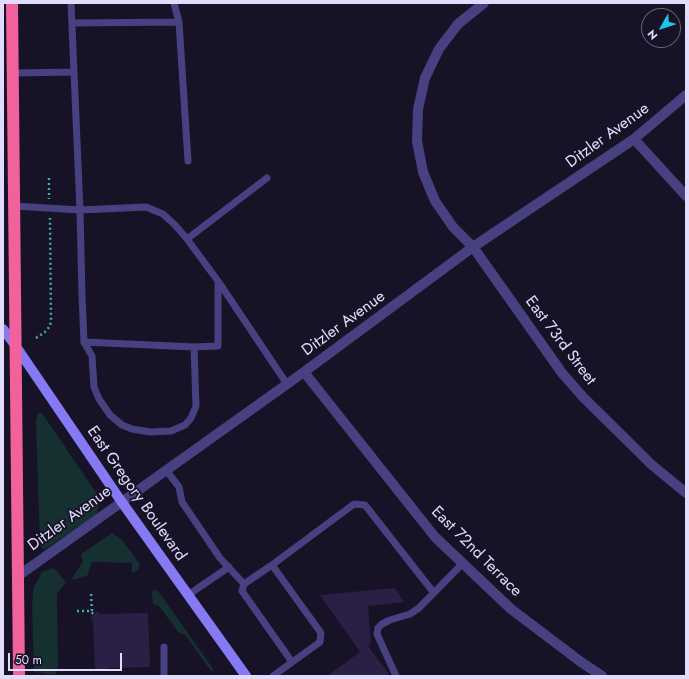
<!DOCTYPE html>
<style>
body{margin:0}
#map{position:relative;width:689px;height:679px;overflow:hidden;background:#171226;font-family:Jost,sans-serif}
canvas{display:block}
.frame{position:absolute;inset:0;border:4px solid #e1dbfc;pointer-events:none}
.north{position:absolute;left:641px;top:8px;width:40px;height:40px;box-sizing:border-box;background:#171226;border:1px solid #68627c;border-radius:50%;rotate:231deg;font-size:11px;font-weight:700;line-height:16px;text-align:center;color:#e1dbfc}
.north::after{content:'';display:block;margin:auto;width:14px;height:18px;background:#18c8ea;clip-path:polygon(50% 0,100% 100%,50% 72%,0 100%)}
.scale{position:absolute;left:8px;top:653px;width:114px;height:18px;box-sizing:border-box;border:2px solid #e1dbfc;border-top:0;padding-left:5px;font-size:12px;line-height:14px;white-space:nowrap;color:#e1dbfc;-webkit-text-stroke:3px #171226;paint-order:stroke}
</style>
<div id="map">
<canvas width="689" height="679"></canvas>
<div class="frame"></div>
<div class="north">N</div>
<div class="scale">50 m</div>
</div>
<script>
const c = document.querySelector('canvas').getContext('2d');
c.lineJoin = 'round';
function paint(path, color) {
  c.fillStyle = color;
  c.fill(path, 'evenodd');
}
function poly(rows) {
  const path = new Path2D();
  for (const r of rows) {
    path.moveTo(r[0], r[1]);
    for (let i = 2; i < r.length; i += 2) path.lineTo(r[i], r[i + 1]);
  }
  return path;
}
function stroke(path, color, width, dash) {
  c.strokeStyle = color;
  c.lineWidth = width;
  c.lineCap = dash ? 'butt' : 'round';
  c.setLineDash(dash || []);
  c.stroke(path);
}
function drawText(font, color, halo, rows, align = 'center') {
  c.font = font + ' Jost,sans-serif';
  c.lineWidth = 3.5;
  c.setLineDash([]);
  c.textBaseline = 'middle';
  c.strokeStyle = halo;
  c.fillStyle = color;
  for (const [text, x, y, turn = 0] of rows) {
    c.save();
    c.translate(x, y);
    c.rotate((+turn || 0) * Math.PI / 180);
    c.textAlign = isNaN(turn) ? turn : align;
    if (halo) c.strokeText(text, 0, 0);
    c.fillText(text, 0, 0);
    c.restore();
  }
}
const green = poly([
 [38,413,42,413,97,494,100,503,96,515,44,550,40,545,36,421],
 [112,533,122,540,140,564,138,570,132,573,132,563,92,562,87,576,71,580,83,561,81,554],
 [54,568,66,582,57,594,58,667,55,675,34,672,32,605,34,587,42,572],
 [153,590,158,591,214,670,211,671,185,635,178,632,159,606,153,604,152,593]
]);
const building = poly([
 [395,588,404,602,368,606,371,643,368,646,389,674,387,676,327,676,360,652,320,595],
 [97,611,100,614,148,613,150,667,107,668,107,670,95,670,93,621,90,618]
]);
const path = poly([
 [49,178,49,199],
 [36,338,45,332,50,326,51,321,50,218],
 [91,594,92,612],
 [77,611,89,611,94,614]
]);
const lane = poly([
 [71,3,80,210,146,207,163,214,175,225,187,239,218,281],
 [174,3,179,22],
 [72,23,179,22,188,161],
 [13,73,74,72],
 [14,206,80,210,82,296,84,342,92,356,94,387,99,399,110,415,122,425,132,429,150,432,171,431,185,425,191,418,196,406,194,347,218,346,218,281,287,384],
 [187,239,267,178],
 [84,342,194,347],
 [166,470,179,487,182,502,220,558,244,584],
 [272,565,244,584,242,591,292,662],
 [188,595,229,567],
 [164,676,164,647],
 [273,676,320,642,321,633,272,565,354,504,365,505,434,593],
 [396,676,377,634,378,628,382,624,390,620,410,614,419,608,463,563]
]);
const street = poly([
 [484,3,458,24,439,49,425,78,418,109,417,141,423,172,435,201,453,227,473,247,562,373,583,397,652,465,686,493],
 [634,139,686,196],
 [304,372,435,537,511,609,581,662,602,676],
 [18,576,304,372,473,247,634,139,686,95]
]);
const secondary = poly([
 [3,329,15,345,121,501,246,676]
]);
const highway = poly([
 [12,3,19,676]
]);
const streetNames = [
 ["Ditzler Avenue",608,136,-36],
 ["Ditzler Avenue",344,324,-36],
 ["East 73rd Street",560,341,53],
 ["East Gregory Boulevard",136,494,55],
 ["Ditzler Avenue",70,519,-36],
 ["East 72nd Terrace",476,552,45]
];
paint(green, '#162f30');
paint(building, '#2a2046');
stroke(path, '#3bafaf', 2.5, [2, 3]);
stroke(lane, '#484181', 7);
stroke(street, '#484181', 10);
stroke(secondary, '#857af3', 10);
stroke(highway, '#f1619c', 12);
drawText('16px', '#e1dbfc', '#171226', streetNames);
</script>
